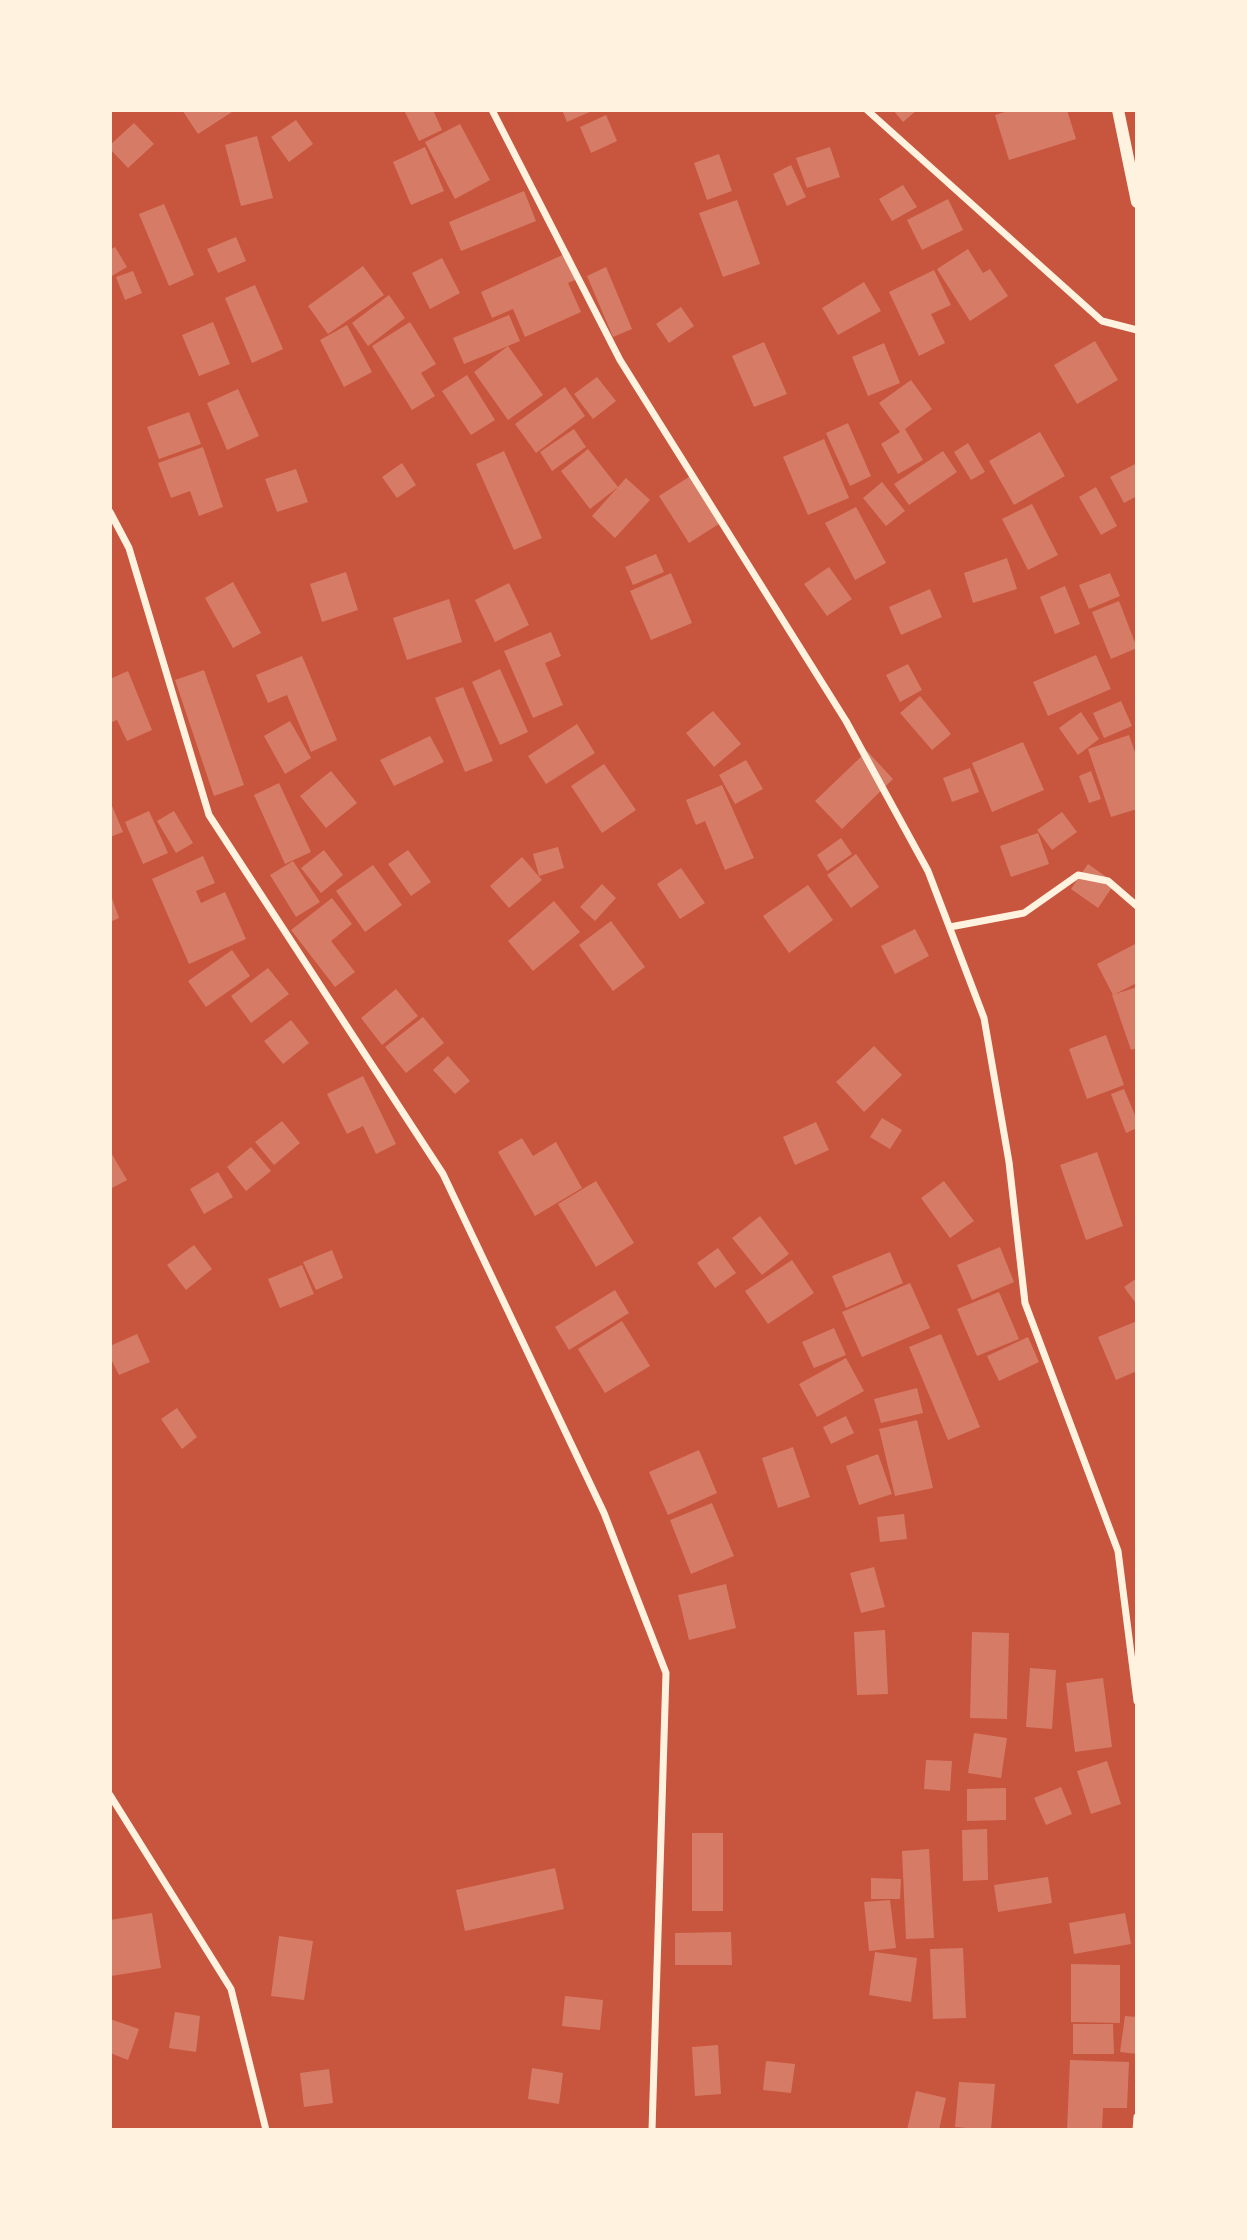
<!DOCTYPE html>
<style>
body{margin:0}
#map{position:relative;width:1247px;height:2240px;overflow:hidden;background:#c8553d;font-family:"PT Serif",serif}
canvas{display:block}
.frame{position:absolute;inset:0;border:112px solid #fff3e0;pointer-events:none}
</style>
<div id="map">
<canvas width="1247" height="2240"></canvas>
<div class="frame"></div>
</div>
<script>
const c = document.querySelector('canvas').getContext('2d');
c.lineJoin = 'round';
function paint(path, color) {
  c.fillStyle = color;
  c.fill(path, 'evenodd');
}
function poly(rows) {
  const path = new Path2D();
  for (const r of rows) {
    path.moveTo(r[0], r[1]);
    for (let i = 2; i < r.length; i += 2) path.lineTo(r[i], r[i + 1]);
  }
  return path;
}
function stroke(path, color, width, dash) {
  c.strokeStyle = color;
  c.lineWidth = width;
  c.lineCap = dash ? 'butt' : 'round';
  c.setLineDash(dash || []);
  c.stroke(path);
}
const building = poly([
 [182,110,235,110,198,134],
 [404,110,433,110,442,130,419,141],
 [562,110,594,110,567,122],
 [893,110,917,110,903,122],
 [1011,110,1067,110,1076,139,1009,160,995,115],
 [606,115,617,141,591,153,580,127],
 [296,120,313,144,289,162,271,137],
 [134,123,154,144,128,168,110,149,110,145],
 [460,124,490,180,455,199,425,142],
 [257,136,273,198,241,206,225,145],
 [425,147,444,191,411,205,393,162],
 [830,147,840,177,807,188,796,158],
 [719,154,732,191,707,200,694,163],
 [791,165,806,197,787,206,773,174],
 [903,185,917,207,892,221,879,199],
 [524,191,536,221,461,251,449,222],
 [948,199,963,230,922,250,907,220],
 [737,200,760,264,723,277,699,213],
 [164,204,194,275,169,286,139,214],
 [236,237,246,261,218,273,207,249],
 [115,247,127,267,110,277,110,250],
 [968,249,983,273,990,269,1008,296,970,321,937,269],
 [569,252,580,278,568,283,581,312,525,337,513,309,492,318,481,292],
 [442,258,460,293,430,309,412,273],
 [363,266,384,295,328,334,308,306],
 [606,267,632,329,613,337,587,276],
 [934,270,951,305,931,314,945,343,919,356,889,292],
 [133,271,142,293,125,300,116,277],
 [864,282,881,311,838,335,822,308],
 [255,285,283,349,252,363,225,298],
 [389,295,405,318,368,346,352,323],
 [681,307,694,326,669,343,656,324],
 [509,315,520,341,464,364,453,338],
 [213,322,230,364,199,376,182,335],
 [410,322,436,364,421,373,435,396,412,410,372,346],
 [347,325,372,372,344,387,320,340],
 [1095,341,1118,380,1077,404,1054,365],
 [764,342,787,394,754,407,732,356],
 [884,343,900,383,868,396,852,357],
 [508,346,543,395,508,420,474,372],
 [467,375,495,420,471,435,442,391],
 [597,377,616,401,593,419,574,394],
 [911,380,932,409,905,429,923,460,898,474,881,444,900,432,879,403],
 [565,387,585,416,536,453,515,424],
 [238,389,259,436,227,450,207,403],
 [189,412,201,444,159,459,147,427],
 [848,423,871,476,850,486,826,433],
 [574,429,586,447,552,471,540,452],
 [1040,432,1065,476,1014,505,989,461],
 [824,439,849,498,808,515,783,457],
 [968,443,985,472,971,480,954,452],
 [203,447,223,507,199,516,190,491,171,498,158,463],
 [588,449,618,487,590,509,561,471],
 [504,451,542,538,514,550,476,464],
 [943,451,957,472,909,505,894,484],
 [402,463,416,485,397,498,382,477],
 [1137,463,1137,496,1124,503,1110,477],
 [296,469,308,502,277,512,265,479],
 [692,475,722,522,689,543,659,496],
 [626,478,650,500,615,538,592,516],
 [882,482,905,511,886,526,863,498],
 [1096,487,1117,526,1101,535,1079,497],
 [1032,504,1058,555,1028,570,1002,519],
 [856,507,886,563,855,580,825,523],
 [656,554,664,572,633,585,625,567],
 [1007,558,1017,589,973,603,964,573],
 [829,567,852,599,827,616,804,584],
 [346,572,358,610,322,622,310,584],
 [671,573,692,623,651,640,630,591],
 [1110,573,1120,596,1089,609,1079,585],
 [233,582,261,633,233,648,205,598],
 [509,583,529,625,495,642,475,600],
 [1065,586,1080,624,1055,634,1040,597],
 [930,589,942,617,901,635,889,607],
 [449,599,462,642,407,660,393,618],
 [1119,601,1137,648,1111,659,1092,612],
 [551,632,561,656,545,663,563,705,533,718,504,651],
 [1096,655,1111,689,1048,716,1033,682],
 [302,656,337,740,311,752,287,695,268,703,256,675],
 [908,664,922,690,900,702,886,675],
 [500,669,528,732,500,745,472,682],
 [204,670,244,785,214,796,175,680],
 [128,671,152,730,127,741,117,720,110,723,110,679],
 [463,687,493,761,465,772,435,698],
 [920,696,951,734,932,750,900,713],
 [1121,701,1132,726,1104,738,1093,713],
 [713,711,741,744,714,767,686,733],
 [1081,712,1099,739,1078,755,1059,728],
 [290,721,311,758,285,774,264,736],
 [577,724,595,753,546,784,528,756],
 [1129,735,1137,758,1137,809,1111,817,1088,749],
 [430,736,444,762,394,786,380,760],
 [1023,742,1044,790,992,812,972,763],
 [867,751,893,779,842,829,815,801],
 [746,760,763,789,735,804,719,775],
 [604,764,636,810,602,833,571,786],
 [970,768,979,792,952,802,943,778],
 [331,771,357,803,326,828,300,796],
 [1091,771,1101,799,1089,803,1079,776],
 [279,783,311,852,285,864,254,795],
 [722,785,754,858,725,870,705,821,696,825,686,800],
 [110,801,123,832,110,837],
 [149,811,168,853,143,864,125,822],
 [174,811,193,843,176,853,157,821],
 [1062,812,1077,832,1052,850,1037,830],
 [1038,833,1049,864,1011,877,1000,846],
 [841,838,852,854,827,871,817,855],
 [558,847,564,868,539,876,533,854],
 [324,850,343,875,321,893,301,868],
 [408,850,431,882,411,896,388,864],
 [856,854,879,887,851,908,827,875],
 [203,856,215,883,196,891,201,903,225,892,246,939,189,964,152,879],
 [522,857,542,880,509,908,490,886],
 [293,861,320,902,296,917,270,875],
 [1088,864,1115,883,1098,908,1071,889],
 [373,865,402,905,365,932,336,891],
 [681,868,705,903,680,919,657,884],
 [602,884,616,898,595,921,580,907],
 [808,885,833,920,789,953,763,916],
 [110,893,119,918,110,922],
 [332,898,352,924,331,941,355,972,335,987,291,930],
 [554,901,580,932,533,971,508,941],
 [611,921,645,967,613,991,579,945],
 [915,929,929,956,895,974,881,946],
 [1137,943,1137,983,1113,995,1097,964],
 [232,950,250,976,206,1007,188,981],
 [268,968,289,994,251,1023,231,996],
 [1137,987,1137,1048,1131,1050,1112,995],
 [396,989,418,1016,382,1045,361,1018],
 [423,1017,444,1043,406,1073,385,1047],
 [291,1020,309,1043,283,1064,264,1041],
 [1106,1035,1124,1085,1087,1099,1069,1049],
 [874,1046,902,1075,864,1112,836,1082],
 [448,1056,470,1081,455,1094,433,1070],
 [363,1076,396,1144,376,1154,363,1126,347,1134,327,1094],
 [1124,1089,1137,1120,1137,1128,1126,1133,1111,1094],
 [882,1118,902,1130,890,1149,870,1137],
 [282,1121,300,1143,274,1165,255,1142],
 [816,1122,829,1150,795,1165,783,1137],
 [522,1138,533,1156,556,1142,582,1188,535,1216,498,1152],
 [251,1147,271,1171,246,1191,227,1167],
 [110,1151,127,1180,110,1189],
 [1097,1152,1123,1226,1086,1240,1060,1165],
 [218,1172,233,1197,204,1214,190,1189],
 [596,1181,634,1243,596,1267,558,1204],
 [944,1181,974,1221,950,1238,921,1198],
 [760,1216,789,1254,762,1275,732,1238],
 [194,1245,212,1269,186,1290,167,1265],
 [1000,1247,1014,1282,972,1300,957,1265],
 [718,1248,736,1273,715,1288,697,1263],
 [332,1250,343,1278,316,1290,303,1262],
 [890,1252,903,1283,846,1308,832,1276],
 [792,1260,814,1293,768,1324,745,1291],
 [302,1265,314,1294,280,1308,268,1279],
 [1137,1278,1137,1305,1124,1287],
 [910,1283,930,1328,862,1357,842,1312],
 [615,1290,629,1313,569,1350,555,1327],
 [999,1292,1019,1339,977,1356,957,1309],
 [622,1321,650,1366,605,1393,578,1349],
 [1137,1321,1137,1371,1116,1380,1098,1337],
 [834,1328,846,1355,814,1368,802,1342],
 [137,1334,150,1362,119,1375,110,1357,110,1346],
 [941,1334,980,1427,948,1440,909,1347],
 [1028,1337,1039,1362,999,1381,987,1356],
 [846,1358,864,1391,817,1417,799,1384],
 [917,1388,923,1413,881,1423,874,1399],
 [177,1408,197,1437,182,1449,161,1419],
 [846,1416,854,1433,831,1444,823,1427],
 [917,1420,933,1488,895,1496,879,1429],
 [793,1447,810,1497,778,1508,762,1458],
 [699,1450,717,1493,668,1515,649,1472],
 [878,1454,892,1494,859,1505,846,1466],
 [712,1503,734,1556,691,1574,670,1520],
 [904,1514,907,1539,880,1542,877,1517],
 [874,1567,885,1607,861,1613,850,1573],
 [726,1584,736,1628,689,1640,678,1595],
 [885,1630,888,1694,857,1695,854,1632],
 [972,1632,1009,1633,1007,1719,970,1718],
 [1030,1668,1056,1670,1052,1729,1026,1727],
 [1103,1678,1112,1747,1075,1752,1066,1683],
 [974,1733,1007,1738,1001,1778,968,1773],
 [926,1760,952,1761,950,1791,924,1789],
 [1107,1761,1121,1804,1091,1814,1077,1771],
 [1061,1787,1072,1814,1046,1825,1034,1798],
 [1006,1788,1006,1820,967,1821,967,1789],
 [987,1829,988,1880,963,1881,962,1830],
 [692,1833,723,1833,723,1911,692,1911],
 [929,1849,934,1938,906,1939,902,1851],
 [555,1868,564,1909,465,1931,456,1890],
 [1048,1877,1052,1903,998,1912,994,1885],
 [871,1878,901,1879,900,1899,871,1899],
 [890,1900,896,1948,869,1951,864,1902],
 [152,1913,161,1968,111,1976,110,1920],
 [1125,1913,1131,1944,1074,1954,1069,1923],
 [731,1932,732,1965,675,1965,675,1933],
 [279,1936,313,1941,304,2000,271,1996],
 [963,1948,966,2018,933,2019,930,1949],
 [875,1952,917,1958,911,2002,869,1995],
 [1071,1964,1120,1965,1120,2023,1071,2022],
 [565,1996,603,2000,600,2030,562,2026],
 [175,2012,200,2016,196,2052,169,2048],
 [1125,2016,1137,2017,1137,2054,1120,2052],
 [110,2019,139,2029,128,2060,110,2053],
 [1073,2024,1113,2024,1114,2054,1073,2054],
 [718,2045,721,2094,695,2096,692,2047],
 [1070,2060,1129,2062,1127,2108,1103,2108,1102,2130,1067,2130],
 [766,2061,795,2064,791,2093,763,2090],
 [532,2068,563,2073,559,2104,528,2099],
 [329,2069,333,2103,304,2107,300,2073],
 [959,2082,995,2084,991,2130,955,2127],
 [916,2091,946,2098,939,2130,907,2130]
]);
const minor = poly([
 [492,110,620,360,846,721,928,871,984,1018,1009,1162,1025,1303,1118,1551,1137,1701],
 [867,110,1102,321,1137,330],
 [110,512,129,548,209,815,443,1174,604,1513,666,1673,652,2130],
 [950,927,1024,913,1078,875,1108,881,1137,906],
 [110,1795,231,1989,266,2130],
 [1136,2130,1137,2117]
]);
const tertiary = poly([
 [1118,110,1137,202]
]);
paint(building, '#d67c66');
stroke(minor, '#fff3e0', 7);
stroke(tertiary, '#fff3e0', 12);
</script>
